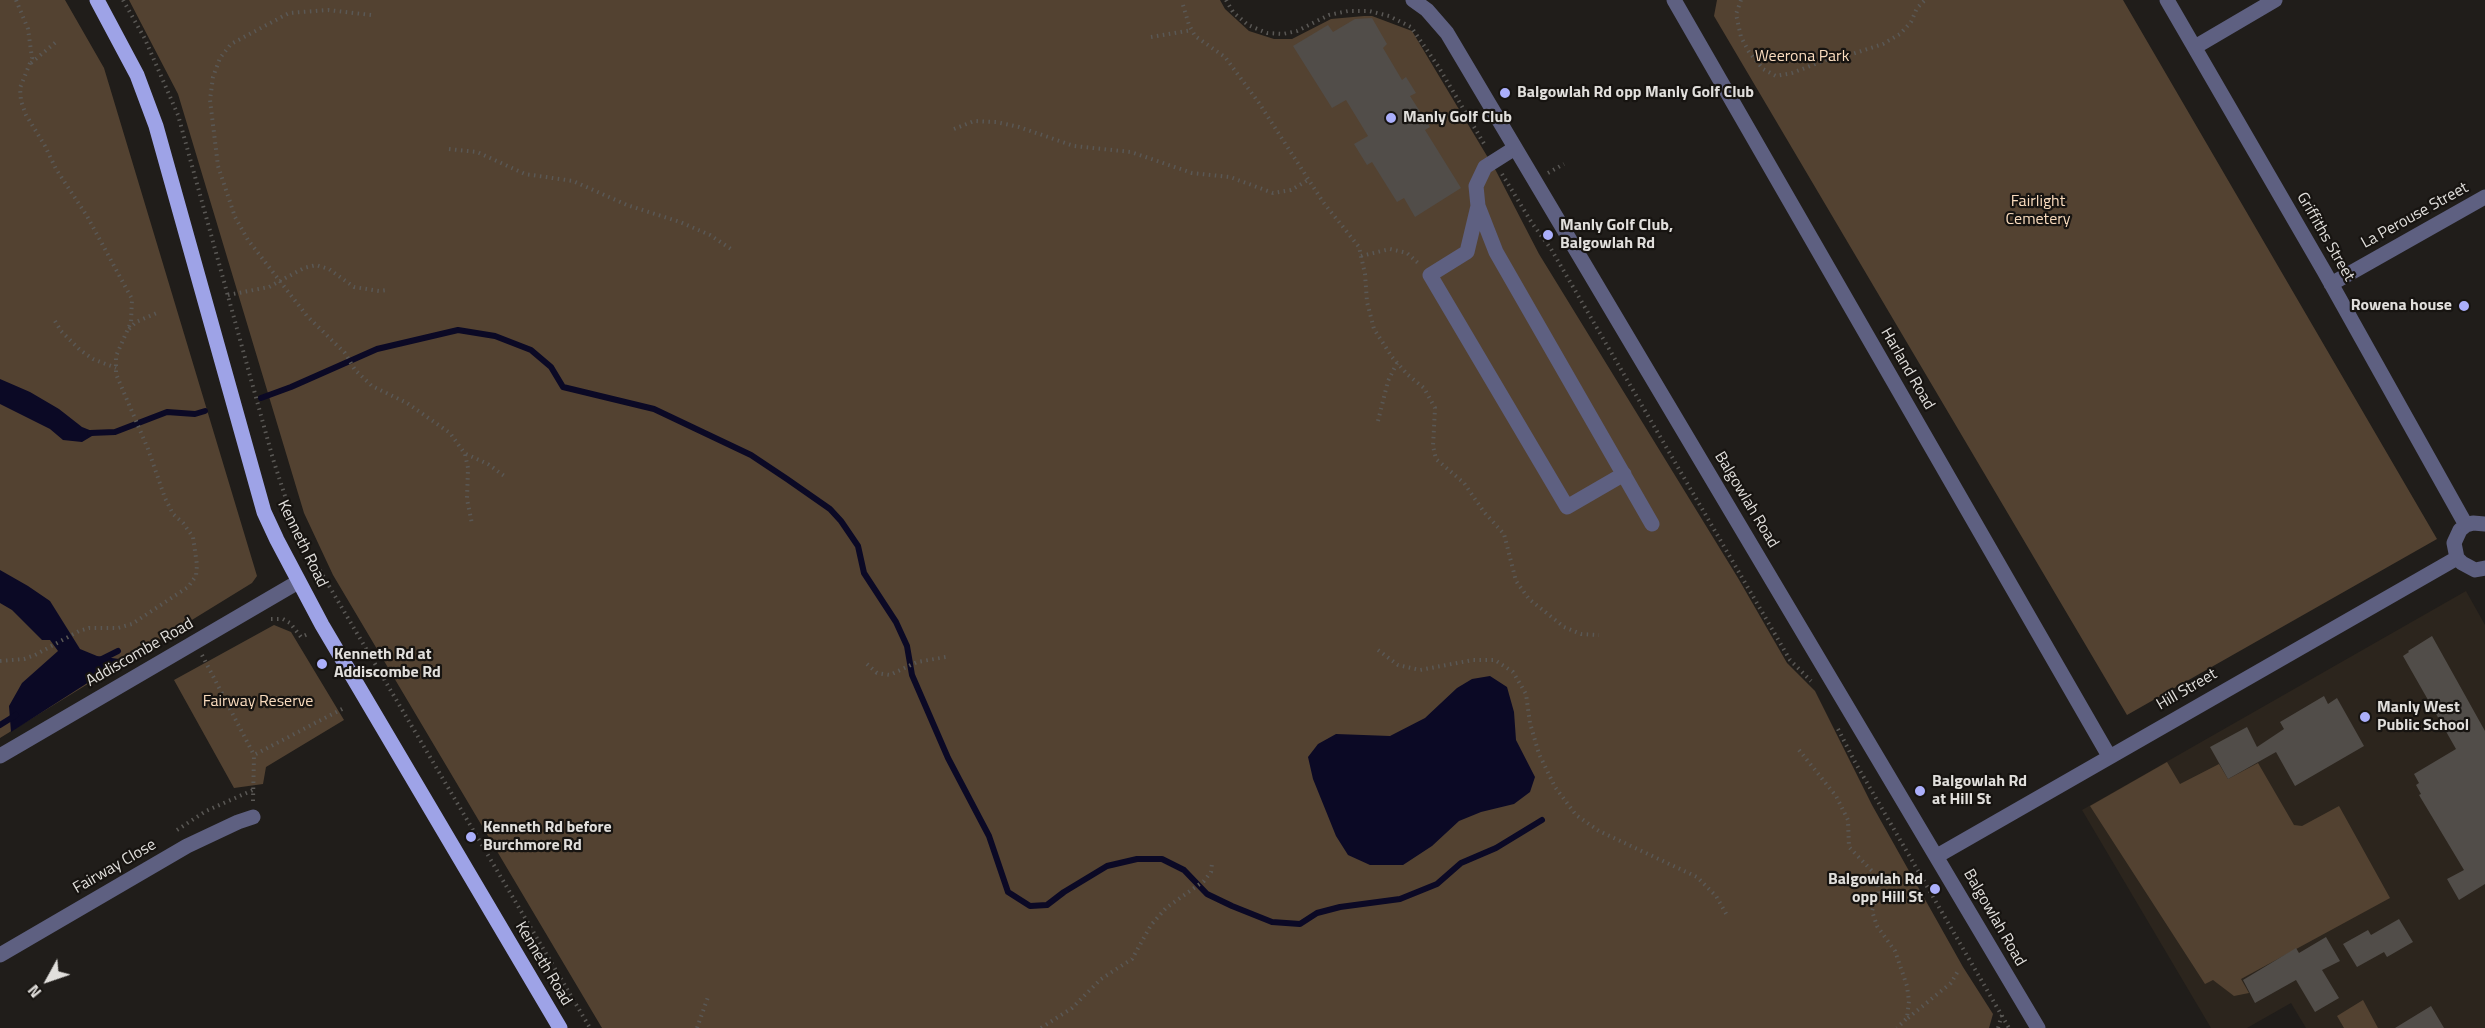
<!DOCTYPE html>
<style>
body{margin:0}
#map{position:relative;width:2485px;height:1028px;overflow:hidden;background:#201d1a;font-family:"Titillium Web",sans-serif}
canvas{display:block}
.north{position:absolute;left:18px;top:950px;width:60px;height:60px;-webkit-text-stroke:4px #171411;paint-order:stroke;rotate:230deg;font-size:16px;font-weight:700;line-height:24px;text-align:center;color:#e1dfdc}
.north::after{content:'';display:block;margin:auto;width:21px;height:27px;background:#e1dfdc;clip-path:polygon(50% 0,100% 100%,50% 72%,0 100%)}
</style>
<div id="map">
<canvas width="2485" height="1028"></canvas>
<div class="north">N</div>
</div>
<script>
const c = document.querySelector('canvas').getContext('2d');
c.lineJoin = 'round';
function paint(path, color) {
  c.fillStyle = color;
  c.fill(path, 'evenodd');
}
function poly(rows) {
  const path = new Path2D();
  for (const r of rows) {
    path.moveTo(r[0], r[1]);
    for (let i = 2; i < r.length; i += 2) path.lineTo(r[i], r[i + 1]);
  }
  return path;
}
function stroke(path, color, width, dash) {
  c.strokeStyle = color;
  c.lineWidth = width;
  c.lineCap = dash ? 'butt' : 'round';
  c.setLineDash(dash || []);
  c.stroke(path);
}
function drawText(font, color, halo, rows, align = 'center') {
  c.font = font + ' "Titillium Web",sans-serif';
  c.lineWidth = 4.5;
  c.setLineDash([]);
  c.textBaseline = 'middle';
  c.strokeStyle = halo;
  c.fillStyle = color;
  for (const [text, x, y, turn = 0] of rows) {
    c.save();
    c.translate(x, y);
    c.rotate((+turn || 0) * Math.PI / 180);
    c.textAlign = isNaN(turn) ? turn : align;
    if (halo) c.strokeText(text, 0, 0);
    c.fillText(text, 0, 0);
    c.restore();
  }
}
const built = poly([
 [2466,591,2485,625,2485,1028,2306,1028,2291,1003,2247,1028,2211,1028,2082,810]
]);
const green = poly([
 [0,0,65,0,104,68,257,576,252,583,0,738],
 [129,0,1220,0,1225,9,1249,31,1274,39,1292,39,1331,19,1364,16,1372,16,1412,31,1496,171,1539,254,1738,578,1787,663,1815,691,1872,805,1963,967,1993,1014,1989,1028,602,1028,333,575,304,513,178,94],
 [1717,0,2123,0,2437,539,2127,715,1714,16],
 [274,625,291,632,344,720,266,767,263,784,234,788,174,680],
 [2167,762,2180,784,2219,764,2228,779,2258,763,2294,825,2302,826,2339,806,2390,898,2241,979,2249,993,2234,996,2213,980,2205,984,2090,806],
 [2363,1000,2378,1028,2344,1028,2337,1016]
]);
const water = poly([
 [0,379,30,392,59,409,82,427,97,433,82,442,63,440,50,429,0,404],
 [0,570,28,586,50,601,80,649,97,656,119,659,103,673,11,732,9,706,22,683,58,651,50,640,42,640,12,610,0,603],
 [1490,676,1507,687,1514,712,1516,740,1535,777,1530,792,1514,804,1481,812,1459,821,1432,846,1403,865,1370,865,1348,855,1336,836,1313,779,1308,757,1318,744,1336,734,1390,736,1425,718,1457,688,1472,679]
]);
const stream = poly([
 [261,398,291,387,377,349,458,330,495,336,531,350,551,367,563,387,654,409,751,455,787,479,830,509,841,521,858,546,864,573,896,622,907,646,912,675,948,758,989,836,1008,892,1030,906,1047,905,1064,892,1107,866,1137,859,1162,859,1184,870,1207,894,1232,906,1272,922,1300,924,1317,913,1340,907,1400,899,1437,884,1461,863,1496,848,1542,820],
 [90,433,115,432,167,412,195,414,205,411],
 [100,660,118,651],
 [0,725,16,715]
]);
const building = poly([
 [1372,18,1387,44,1383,48,1402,80,1406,77,1416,93,1410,96,1430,127,1425,130,1461,188,1415,217,1404,198,1397,202,1372,162,1367,165,1354,144,1368,136,1346,100,1332,108,1293,46,1328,25,1333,32,1355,19],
 [2432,636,2485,731,2485,884,2459,900,2447,879,2464,870,2419,795,2421,794,2416,785,2419,783,2414,774,2456,749,2403,656,2409,652,2408,651],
 [2324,696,2328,704,2337,698,2364,746,2295,786,2276,752,2228,779,2210,747,2247,727,2257,747,2284,729,2280,722],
 [2399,919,2413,942,2387,957,2384,952,2357,967,2343,944,2368,930,2371,935],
 [2326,937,2340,961,2322,970,2339,998,2315,1012,2296,980,2255,1003,2243,980,2296,948,2299,953],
 [2431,1006,2444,1028,2395,1028]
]);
const path = poly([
 [123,0,145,39,178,115,273,459,296,530,590,1028],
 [1226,0,1233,12,1248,25,1267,33,1283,34,1297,31,1329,15,1348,11,1369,11,1389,16,1411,27,1438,66,1486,147],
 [1741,0,1736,14,1741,37,1749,52,1763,69,1776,76,1792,73,1828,59,1843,57,1883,44,1900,34,1911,22,1917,8,1925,0],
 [1183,5,1189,25,1195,36,1225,57,1259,103,1323,202,1359,247,1365,274,1367,302,1374,329,1392,357,1408,375,1424,388,1435,408,1433,446,1436,459,1464,483,1484,512,1504,534,1516,581,1529,599,1564,627,1581,634,1599,635],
 [371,15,328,10,289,13,231,44,220,58,213,77,210,100,218,166,235,217,248,240,307,316,345,353,355,370,372,386,407,403,450,433,465,454,468,468,467,499,472,524],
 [1151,37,1192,30],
 [31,63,56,42],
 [954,129,974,121,996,122,1019,127,1074,146,1131,152,1192,173,1230,177,1273,193,1291,190,1308,180],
 [449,149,477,152,525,174,573,181,627,205,680,222,710,235,734,251],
 [1548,173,1564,164],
 [1502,174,1532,223,1551,249,1790,660,1811,681],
 [1361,256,1390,249,1407,253,1418,263],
 [228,295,269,287,304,268,316,265,329,269,354,287,379,291,387,290],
 [55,321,61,331,80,350,93,359,116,368],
 [129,329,136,322,159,312],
 [1378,421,1388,381,1397,363],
 [466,454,488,464,507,478],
 [271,619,283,619,290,623,301,637,308,634],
 [1378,650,1398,665,1420,670,1473,660,1495,660,1513,672,1526,694,1530,723,1539,754,1555,787,1576,815,1599,831,1697,877,1716,896,1728,917],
 [202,655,254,755],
 [0,661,24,659,35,655,79,631,89,628,118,628,132,624,188,587,196,576,197,565,193,537,183,523,173,514,165,498,148,449,116,374,116,356,131,322,132,299,87,216,56,169,45,146,26,115,21,101,20,88,32,58,28,29,16,0],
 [867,664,877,673,890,675,917,662,946,657],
 [1838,729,1855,762,2009,1028],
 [1799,750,1836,796,1848,820,1849,847,1872,871,1877,880,1878,892,1872,911,1877,926,1895,951,1907,986,1909,1001,1907,1018,1897,1028],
 [253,801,254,755,344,708],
 [177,830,206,811,253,790],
 [1908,1018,1951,983,1958,971],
 [697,1028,708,997],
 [1041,1028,1072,1008,1101,979,1132,959,1151,925,1166,908,1204,881,1211,872,1212,863],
 [1998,1028,2002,1015]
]);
const minor = poly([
 [1413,0,1427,10,1447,33,2038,1028],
 [1674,0,2109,756],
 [2167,0,2324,271,2466,525],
 [2195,47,2275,0],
 [1515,148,1485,167,1476,186,1478,206,1496,252,1652,524],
 [1478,206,1467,252,1430,275,1567,507,1624,474],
 [2331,284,2485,197],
 [2485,524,2473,523,2466,525,2460,530,2454,543,2457,558,2462,563,2475,570,2485,568],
 [0,756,298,582],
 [1937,856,2457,558],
 [0,955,187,846,238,822,253,817]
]);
const major = poly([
 [97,0,137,75,156,126,264,512,277,540,322,625,560,1028]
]);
const markers = [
 [1505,93,6,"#abaffb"],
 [1391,118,6,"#abaffb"],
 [1548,235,6,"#abaffb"],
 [2464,306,6,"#abaffb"],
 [322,664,6,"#abaffb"],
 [2365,717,6,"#abaffb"],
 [1920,791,6,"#abaffb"],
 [471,837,6,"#abaffb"],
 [1935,889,6,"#abaffb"]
];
const parkNames = [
 ["Weerona Park",1802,57],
 ["Fairlight",2038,202],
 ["Cemetery",2038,220],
 ["Fairway Reserve",258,702]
];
const poiNames = [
 ["Balgowlah Rd opp Manly Golf Club",1517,93],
 ["Manly Golf Club",1403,118],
 ["Manly Golf Club,",1560,226],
 ["Balgowlah Rd",1560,244],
 ["Rowena house",2452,306,"right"],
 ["Kenneth Rd at",334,655],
 ["Addiscombe Rd",334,673],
 ["Manly West",2377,708],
 ["Public School",2377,726],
 ["Balgowlah Rd",1932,782],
 ["at Hill St",1932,800],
 ["Kenneth Rd before",483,828],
 ["Burchmore Rd",483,846],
 ["Balgowlah Rd",1923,880,"right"],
 ["opp Hill St",1923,898,"right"]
];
const streetNames = [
 ["La Perouse Street",2415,216,-29],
 ["Griffiths Street",2325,237,60],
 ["Harland Road",1907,369,60],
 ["Balgowlah Road",1746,500,59],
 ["Kenneth Road",302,544,64],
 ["Addiscombe Road",140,653,-30],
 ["Hill Street",2187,690,-30],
 ["Fairway Close",115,867,-30],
 ["Balgowlah Road",1994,918,60],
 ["Kenneth Road",543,964,59]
];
paint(built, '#2c251d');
paint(green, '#534231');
paint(water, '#0b0925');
stroke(stream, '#0b0925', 6);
paint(building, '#514d49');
stroke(path, '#5a5855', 4, [1.5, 4.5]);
stroke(minor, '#5e6081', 15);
stroke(major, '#9ea3e7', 15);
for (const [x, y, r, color] of markers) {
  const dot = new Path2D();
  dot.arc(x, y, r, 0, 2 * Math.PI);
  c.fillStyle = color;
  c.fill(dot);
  stroke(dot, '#171411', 2);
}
drawText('16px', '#fadcbe', '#171411', parkNames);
drawText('bold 16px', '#e1dfdc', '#171411', poiNames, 'left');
drawText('16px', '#e1dfdc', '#171411', streetNames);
</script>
